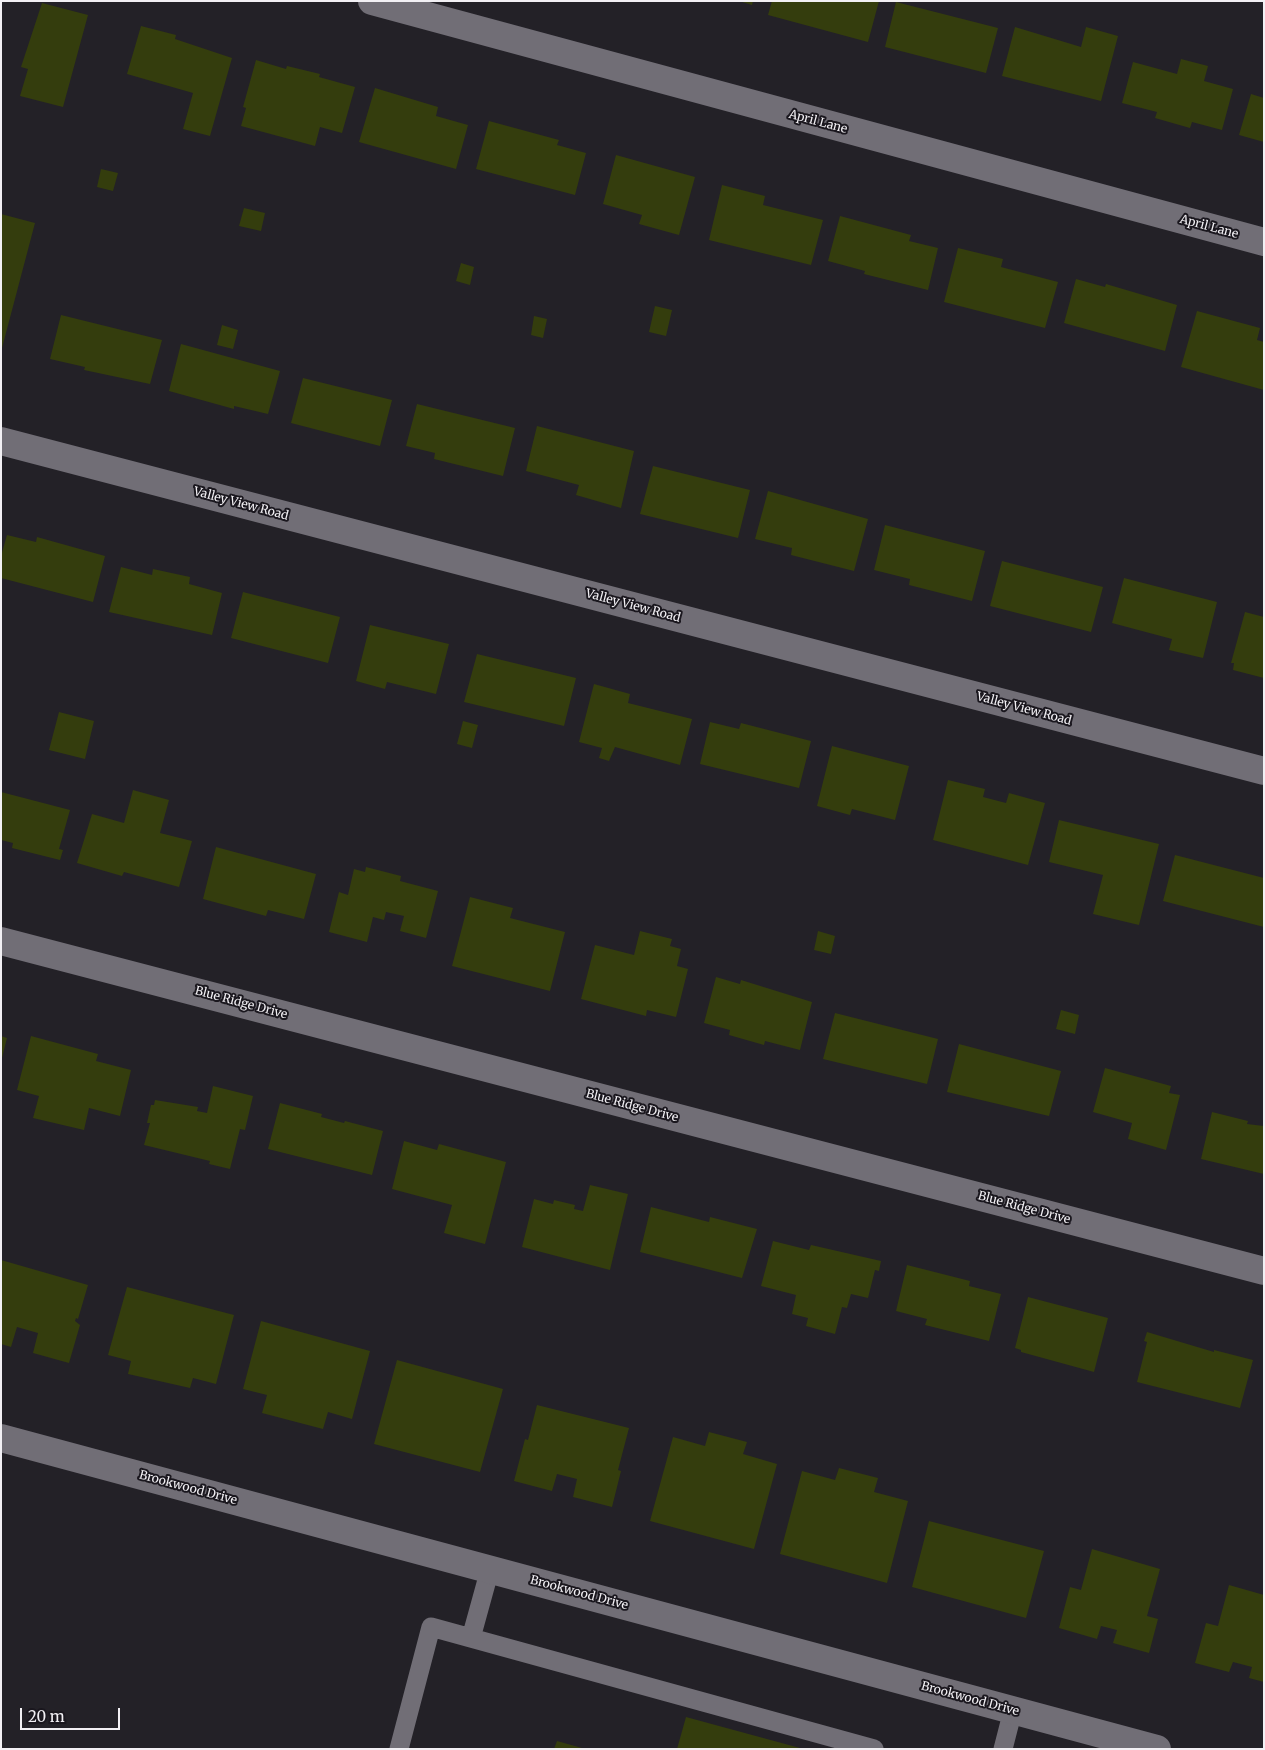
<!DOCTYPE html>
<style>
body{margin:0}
#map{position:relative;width:1265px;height:1750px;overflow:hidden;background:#232127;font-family:Merriweather,serif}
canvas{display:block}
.frame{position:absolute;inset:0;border:2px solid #f2f0f4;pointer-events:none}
.scale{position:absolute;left:20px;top:1708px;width:100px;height:22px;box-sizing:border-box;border:2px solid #f2f0f4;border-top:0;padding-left:6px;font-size:15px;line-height:18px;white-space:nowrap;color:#f2f0f4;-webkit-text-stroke:4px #1a171e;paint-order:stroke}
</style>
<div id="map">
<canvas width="1265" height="1750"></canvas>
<div class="frame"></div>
<div class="scale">20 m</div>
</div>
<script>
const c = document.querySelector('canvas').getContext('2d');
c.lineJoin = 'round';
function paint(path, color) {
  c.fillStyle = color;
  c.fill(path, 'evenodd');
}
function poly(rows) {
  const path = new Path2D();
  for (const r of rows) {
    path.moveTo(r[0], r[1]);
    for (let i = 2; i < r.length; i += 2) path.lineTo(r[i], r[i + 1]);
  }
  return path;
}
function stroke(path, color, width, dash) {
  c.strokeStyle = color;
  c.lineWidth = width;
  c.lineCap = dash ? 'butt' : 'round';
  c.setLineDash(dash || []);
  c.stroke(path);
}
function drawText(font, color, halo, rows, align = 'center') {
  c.font = font + ' Merriweather,serif';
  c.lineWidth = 4;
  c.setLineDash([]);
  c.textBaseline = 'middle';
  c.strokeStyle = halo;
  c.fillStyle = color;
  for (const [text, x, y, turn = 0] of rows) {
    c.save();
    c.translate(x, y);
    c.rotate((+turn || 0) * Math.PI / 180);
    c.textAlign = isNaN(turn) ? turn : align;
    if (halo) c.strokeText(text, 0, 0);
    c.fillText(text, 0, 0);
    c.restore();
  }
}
const building = poly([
 [739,1,753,1,752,5],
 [772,1,879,1,868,42,768,15],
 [896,2,998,28,986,73,885,47],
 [42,3,88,15,63,107,20,96,28,69,21,67],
 [141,26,176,35,175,39,232,58,210,136,183,129,193,93,127,74],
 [1015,27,1081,47,1086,27,1118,36,1101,101,1002,76],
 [1181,59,1208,66,1204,81,1233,89,1222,130,1192,122,1190,128,1155,118,1157,112,1122,103,1133,62,1177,74],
 [256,60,286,69,287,66,320,74,319,77,355,87,342,133,320,127,315,146,241,126,246,108,243,107],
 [375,88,438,107,436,116,468,125,456,169,359,142],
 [1251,94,1264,98,1264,142,1239,135],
 [489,121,559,140,557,145,586,153,575,195,476,169],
 [616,155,695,177,679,235,639,224,642,215,603,204],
 [101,169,118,173,113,191,97,187],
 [722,185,765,196,763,205,823,220,811,265,709,240],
 [244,208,265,213,261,231,239,226],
 [1,214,35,223,2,348,1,348],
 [840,216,911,235,909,241,938,248,928,290,864,274,865,271,828,261],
 [958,248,1003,259,1001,267,1058,282,1045,328,944,302],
 [461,263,474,267,470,285,456,281],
 [1076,279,1105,287,1106,284,1177,305,1165,351,1064,323],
 [655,306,672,310,666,336,649,332],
 [1197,311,1260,328,1257,340,1264,342,1264,390,1181,367],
 [61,315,162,340,150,384,84,370,85,367,50,359],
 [534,316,547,319,543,338,531,335],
 [222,325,238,330,233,349,217,345],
 [181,344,280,371,268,414,234,406,234,409,169,391],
 [303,378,392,400,380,446,291,423],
 [417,404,515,428,503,476,434,459,435,453,406,446],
 [537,426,634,451,621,508,576,495,579,485,526,471],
 [653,466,750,490,738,538,640,514],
 [768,491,868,519,854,571,791,555,792,548,755,539],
 [885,525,985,551,972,601,909,585,910,579,874,570],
 [7,535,36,542,37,537,105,556,93,602,1,578,1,556],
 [1002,561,1103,587,1091,632,990,606],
 [121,567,152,575,153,569,190,577,189,584,222,593,212,635,109,612],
 [1124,578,1217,602,1203,658,1169,650,1172,639,1112,623],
 [243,592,340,617,328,663,231,638],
 [1245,612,1264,617,1264,678,1233,670,1234,663,1231,663],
 [370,625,449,644,436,694,387,682,385,689,356,681],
 [477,654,576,678,564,726,464,702],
 [594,684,630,694,628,703,692,719,680,765,615,747,609,761,599,758,602,748,579,742],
 [59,712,94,721,85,759,49,750],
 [463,721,478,725,472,748,457,744],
 [710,722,739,729,741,723,811,741,799,788,700,764],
 [832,746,909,766,895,820,852,809,850,815,817,806],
 [948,780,985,789,983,797,1006,803,1009,793,1045,803,1028,865,933,840],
 [133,790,169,800,160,833,192,841,179,887,124,872,122,876,77,863,92,814,124,823],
 [1,792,70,810,59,849,63,850,60,860,12,848,13,843,1,840],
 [1059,820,1159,844,1139,925,1093,914,1103,875,1049,862],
 [216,847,316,874,304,919,268,910,266,916,203,899],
 [1175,855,1264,878,1264,927,1163,901],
 [366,867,401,876,400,881,438,891,426,938,400,931,404,916,386,912,384,920,373,917,367,942,329,932,339,892,348,895,354,869,365,872],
 [470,897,513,908,510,918,565,932,550,991,452,966],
 [640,931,672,939,670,946,681,949,677,966,688,969,676,1017,647,1010,646,1016,581,999,595,945,634,955],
 [818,931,835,936,831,954,814,950],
 [716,977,740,984,741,980,812,1002,800,1050,765,1041,764,1045,729,1035,730,1030,704,1023],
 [1061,1010,1079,1015,1075,1034,1056,1029],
 [835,1013,938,1039,927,1084,823,1059],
 [1,1036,7,1038,2,1058,1,1058],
 [31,1036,98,1054,96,1061,131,1070,120,1116,89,1108,84,1130,33,1118,39,1096,17,1090],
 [959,1044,1061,1071,1049,1116,947,1092],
 [1105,1068,1171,1086,1169,1093,1180,1095,1166,1150,1128,1139,1132,1123,1093,1112],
 [213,1086,253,1096,245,1130,240,1129,230,1169,209,1164,210,1161,144,1145,150,1123,147,1123,151,1105,154,1105,155,1100,198,1107,197,1111,207,1113],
 [280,1103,322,1114,321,1117,344,1123,345,1121,383,1131,372,1175,268,1149],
 [1212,1112,1248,1121,1247,1124,1264,1126,1264,1174,1201,1159],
 [404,1141,437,1150,439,1144,506,1162,485,1244,444,1233,452,1205,392,1189],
 [590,1185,628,1194,610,1270,522,1247,534,1199,553,1204,554,1200,575,1205,574,1209,583,1211],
 [651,1207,709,1222,710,1217,757,1229,742,1278,640,1252],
 [773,1241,809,1250,811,1245,881,1261,879,1271,875,1270,868,1298,851,1294,847,1308,842,1307,835,1334,806,1326,808,1318,792,1314,796,1295,761,1286],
 [1,1260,88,1285,78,1319,76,1318,75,1321,80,1325,69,1363,33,1353,38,1333,17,1327,11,1347,1,1344],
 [907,1265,970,1281,969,1286,1001,1294,989,1341,925,1325,927,1319,896,1311],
 [127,1287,234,1315,216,1384,193,1378,190,1388,128,1374,131,1361,108,1355],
 [1028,1297,1108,1318,1094,1372,1021,1352,1021,1350,1015,1348],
 [261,1321,370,1351,352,1419,328,1412,323,1429,262,1413,267,1395,243,1389],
 [1147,1332,1214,1352,1214,1350,1253,1360,1240,1408,1137,1382,1147,1342,1144,1341],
 [397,1360,503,1389,480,1472,374,1444],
 [537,1405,629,1428,618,1470,621,1471,612,1507,573,1497,577,1479,557,1474,552,1491,514,1481,525,1439,528,1440],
 [709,1432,747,1442,743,1454,777,1464,754,1549,650,1521,673,1437,705,1446],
 [839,1468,878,1478,874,1492,908,1501,887,1583,780,1554,802,1471,835,1480],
 [929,1521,1044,1551,1026,1618,912,1587],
 [1092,1549,1160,1569,1147,1616,1158,1619,1149,1653,1113,1643,1117,1630,1101,1626,1097,1639,1059,1628,1070,1587,1081,1590],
 [1229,1585,1264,1595,1264,1682,1249,1678,1252,1667,1233,1662,1229,1672,1195,1663,1206,1623,1218,1626],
 [686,1717,800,1748,800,1749,677,1749],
 [557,1741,582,1748,582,1749,554,1749]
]);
const lane = poly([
 [471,1638,490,1569],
 [399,1749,431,1627,874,1749],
 [1003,1749,1013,1710]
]);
const street = poly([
 [372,1,1264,242],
 [1,441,1264,771],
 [1,941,1264,1271],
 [1,1438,1157,1749]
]);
const streetNames = [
 ["April Lane",818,122,15],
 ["April Lane",1209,227,15],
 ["Valley View Road",241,504,15],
 ["Valley View Road",633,606,15],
 ["Valley View Road",1024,709,15],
 ["Blue Ridge Drive",241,1003,15],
 ["Blue Ridge Drive",632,1106,15],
 ["Blue Ridge Drive",1024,1208,15],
 ["Brookwood Drive",188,1488,15],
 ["Brookwood Drive",579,1593,15],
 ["Brookwood Drive",970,1699,15]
];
paint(building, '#343d0d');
stroke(lane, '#716e76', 19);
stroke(street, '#716e76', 28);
drawText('12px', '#f2f0f4', '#1a171e', streetNames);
</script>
